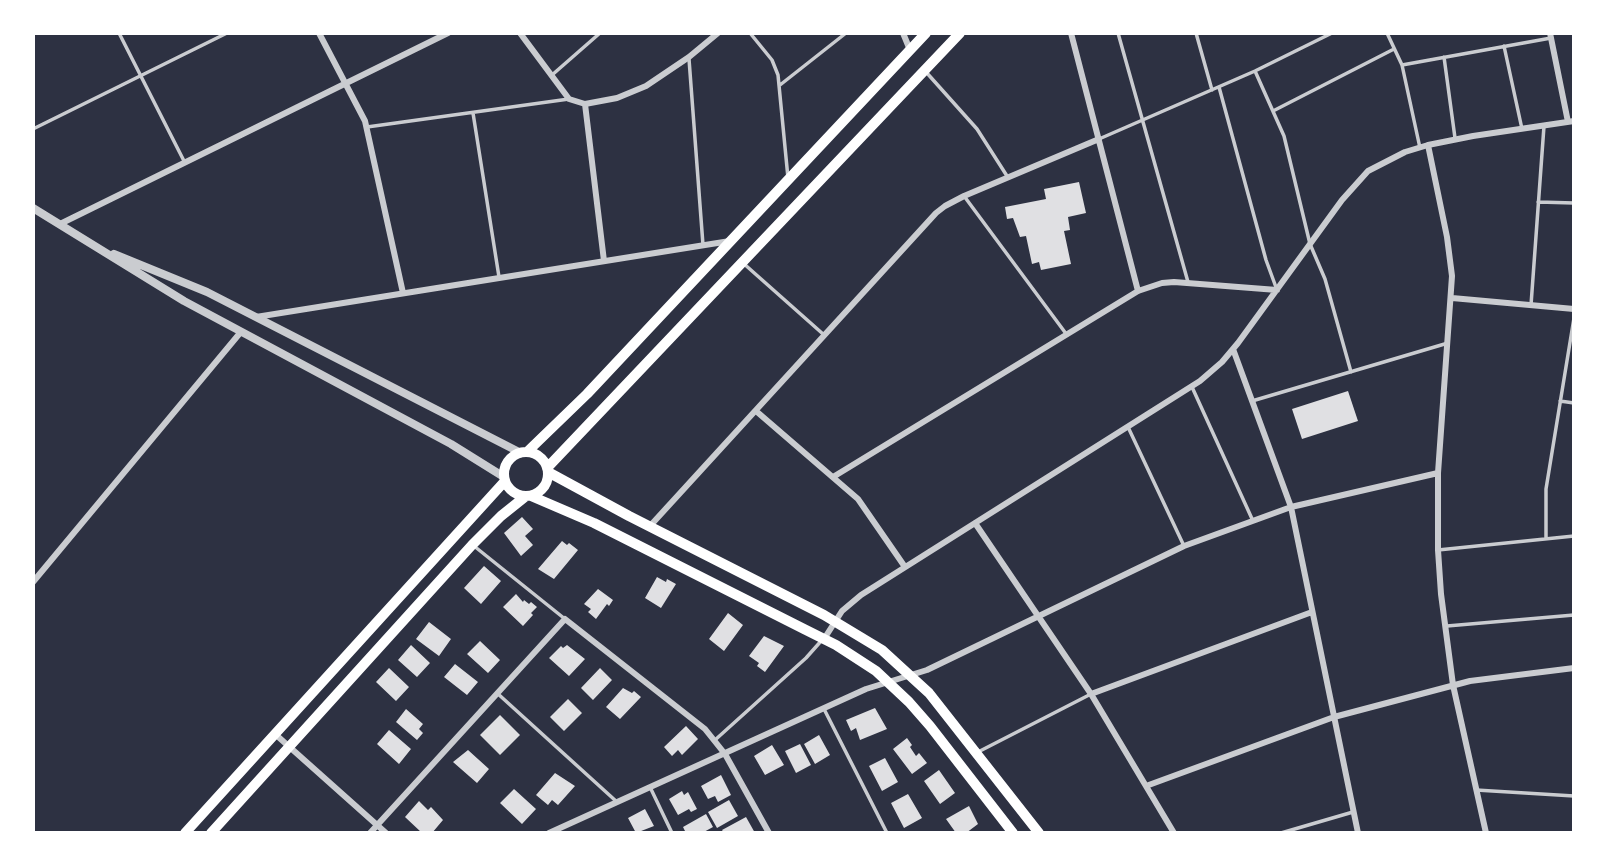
<!DOCTYPE html>
<style>
body{margin:0}
#map{position:relative;width:1607px;height:866px;overflow:hidden;background:#2d3142;font-family:Poppins,sans-serif}
canvas{display:block}
.frame{position:absolute;inset:0;border:35px solid #fff;pointer-events:none}
</style>
<div id="map">
<canvas width="1607" height="866"></canvas>
<div class="frame"></div>
</div>
<script>
const c = document.querySelector('canvas').getContext('2d');
c.lineJoin = 'round';
function paint(path, color) {
  c.fillStyle = color;
  c.fill(path, 'evenodd');
}
function poly(rows) {
  const path = new Path2D();
  for (const r of rows) {
    if (r.length === 3) {
      path.moveTo(r[0] + r[2], r[1]);
      path.arc(r[0], r[1], r[2], 0, 2 * Math.PI);
      continue;
    }
    path.moveTo(r[0], r[1]);
    for (let i = 2; i < r.length; i += 2) path.lineTo(r[i], r[i + 1]);
  }
  return path;
}
function stroke(path, color, width, dash) {
  c.strokeStyle = color;
  c.lineWidth = width;
  c.lineCap = dash ? 'butt' : 'round';
  c.setLineDash(dash || []);
  c.stroke(path);
}
const building = poly([
 [1079,182,1086,213,1068,217,1070,230,1064,231,1071,264,1041,270,1039,262,1032,264,1026,236,1020,237,1013,218,1007,219,1005,207,1046,199,1044,189],
 [1348,391,1358,421,1302,439,1292,409],
 [522,517,533,529,525,536,533,545,521,556,504,533],
 [562,541,567,545,569,543,578,550,554,579,538,569],
 [484,566,501,581,481,604,464,588],
 [657,577,666,582,667,579,676,584,661,608,645,598],
 [598,589,613,600,609,606,607,604,596,619,588,612,591,609,584,604],
 [516,594,523,602,524,600,529,604,531,602,537,607,531,613,533,615,523,626,503,607],
 [728,613,743,625,724,651,709,639],
 [429,622,451,639,439,656,416,639],
 [764,636,784,646,765,672,757,666,759,663,749,656],
 [480,641,500,660,488,673,467,654],
 [411,645,430,663,417,677,398,660],
 [567,645,585,659,569,676,549,658,561,646,563,648],
 [455,664,478,682,467,695,444,677],
 [389,668,409,687,396,701,376,682],
 [600,668,612,680,593,700,581,688],
 [623,688,632,693,634,691,641,697,620,719,606,707],
 [568,699,582,713,564,731,550,717],
 [875,708,887,729,860,740,856,728,851,731,846,720],
 [406,709,423,724,419,729,423,733,417,740,396,722],
 [500,715,520,735,500,755,480,735],
 [686,726,698,739,682,755,678,750,672,756,664,747],
 [389,730,411,749,399,764,377,744],
 [819,735,830,755,815,764,804,744],
 [907,738,912,745,910,747,916,756,919,753,927,763,912,774,893,749],
 [800,744,811,765,796,773,785,751],
 [772,745,784,765,765,775,754,756],
 [468,750,489,769,477,783,453,762],
 [885,758,898,782,882,791,869,766],
 [939,770,955,793,940,804,924,781],
 [555,773,575,786,558,805,552,800,548,805,536,795],
 [721,775,731,795,718,802,715,796,708,799,701,786],
 [514,789,536,809,522,824,500,803],
 [682,791,684,795,688,792,697,809,691,812,689,809,678,815,669,799],
 [908,794,922,818,904,828,891,803],
 [729,800,738,816,717,828,708,812],
 [419,801,428,810,431,807,443,820,432,833,422,833,405,817],
 [969,806,978,824,966,833,956,833,946,819],
 [645,809,654,826,636,833,628,818],
 [706,814,713,827,702,833,686,833,683,827],
 [746,817,755,833,724,833,722,830]
]);
const service = poly([
 [119,33,184,161],
 [750,33,772,60,778,75,788,178],
 [1118,33,1188,282],
 [1196,33,1212,90],
 [1387,33,1402,65,1420,148],
 [1504,46,1522,129],
 [1444,57,1455,138],
 [689,59,703,245],
 [1402,65,1551,38],
 [1255,71,1284,136,1310,244,1325,279,1351,372],
 [926,72,977,129,1007,176],
 [552,75,600,33],
 [780,85,846,33],
 [1219,87,1266,260,1277,290],
 [1273,111,1394,49],
 [473,113,499,277],
 [367,127,569,99],
 [33,129,227,33],
 [1099,139,1255,71,1332,33],
 [964,196,1067,335],
 [1538,202,1574,203],
 [743,263,823,334],
 [1531,305,1544,126],
 [1192,387,1253,521],
 [1252,401,1448,343],
 [1560,401,1574,403],
 [1128,427,1184,546],
 [1546,539,1546,489,1574,318],
 [474,546,565,619],
 [1438,550,1574,536],
 [1447,626,1574,615],
 [497,693,617,802],
 [824,709,887,833],
 [715,740,806,658,822,640],
 [978,752,1091,694],
 [650,787,672,833],
 [1476,790,1574,796],
 [1281,833,1353,812]
]);
const minor = poly([
 [319,33,365,121,403,293],
 [520,33,569,99,585,104,604,261],
 [903,33,910,50],
 [1071,33,1138,291],
 [1550,33,1568,122],
 [585,104,617,98,646,86,689,57,718,33],
 [1428,145,1447,237,1452,276,1438,473,1438,550,1441,594,1453,685,1486,833],
 [60,224,448,33],
 [1452,298,1574,309],
 [256,317,730,241],
 [1233,349,1291,507,1358,833],
 [756,411,858,499,905,567],
 [833,477,1138,291,1162,283,1174,282,1277,290],
 [975,523,1091,694,1174,833],
 [650,526,936,213,945,206,964,196,1099,139],
 [33,582,240,333],
 [824,639,842,611,861,595,1200,381,1222,362,1238,343,1342,200,1368,171,1405,152,1428,145,1473,136,1574,121],
 [1091,694,1312,612],
 [275,734,386,833],
 [1146,786,1334,717,1470,681,1574,668],
 [370,833,565,619,705,729,725,754,769,833],
 [549,833,866,689,927,670,1184,546,1291,507,1438,473]
]);
const tertiary = poly([
 [33,208,184,301,451,444,504,477],
 [114,254,207,292,521,453]
]);
const secondary = poly([
 [526,474,22],
 [527,452,587,394,926,33],
 [547,468,960,33],
 [548,472,629,516,824,615,882,650,929,693,1039,833],
 [531,496,594,523,804,629,836,645,876,671,909,702,930,726,1013,833],
 [185,833,505,481],
 [211,833,472,545,501,516,526,496]
]);
paint(building, '#e0e0e3');
stroke(service, '#caccd0', 3.5);
stroke(minor, '#caccd0', 6);
stroke(tertiary, '#caccd0', 8);
stroke(secondary, '#fff', 10);
</script>
